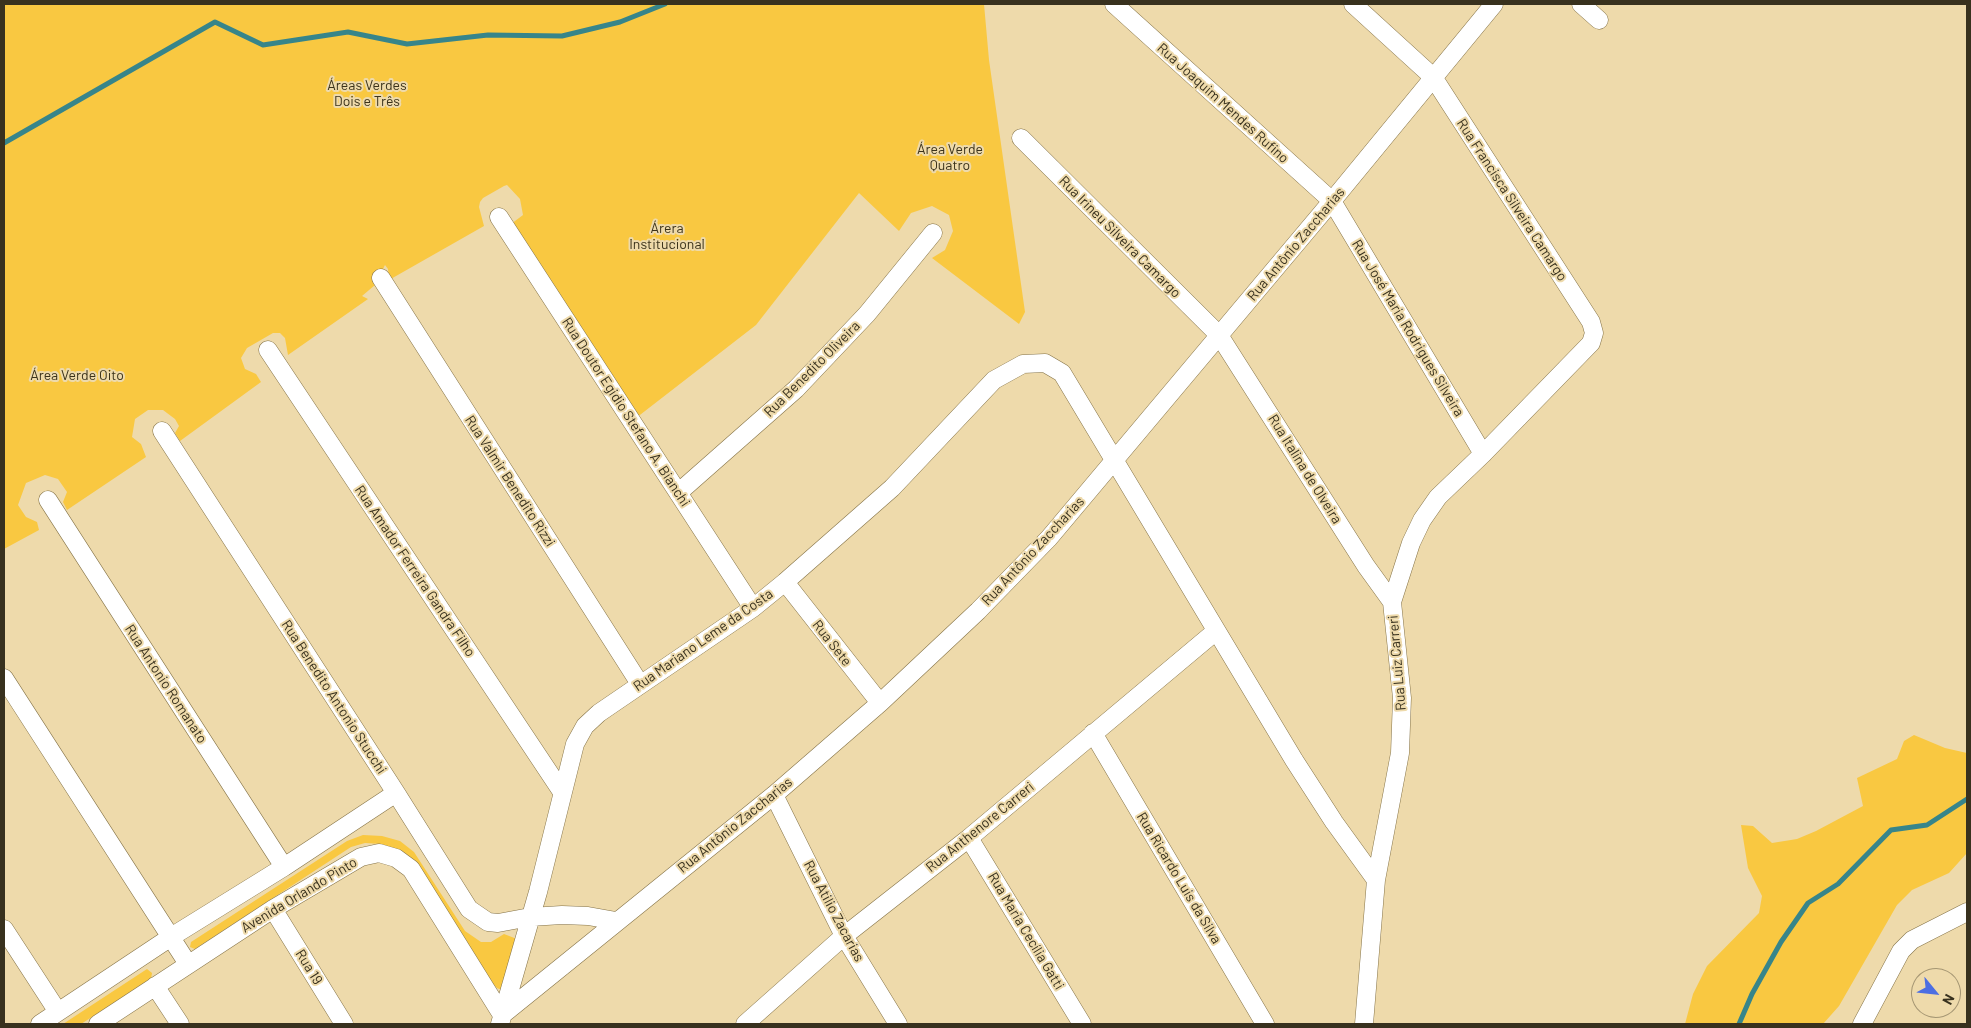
<!DOCTYPE html>
<meta charset="utf-8">
<style>
body{margin:0}
#map{position:relative;width:1971px;height:1028px;overflow:hidden;background:#eedaab;font-family:Barlow,sans-serif}
canvas{display:block}
.frame{position:absolute;inset:0;border:5px solid #38311e;pointer-events:none}
.north{position:absolute;left:1911px;top:968px;width:50px;height:50px;box-sizing:border-box;background:#eedaab;border:1px solid #a59673;border-radius:50%;rotate:118deg;font-size:14px;font-weight:700;line-height:20px;text-align:center;color:#38311e}
.north::after{content:'';display:block;margin:auto;width:18px;height:22px;background:#4c6ee2;clip-path:polygon(50% 0,100% 100%,50% 72%,0 100%)}
</style>
<div id="map">
<canvas width="1971" height="1028"></canvas>
<div class="frame"></div>
<div class="north">N</div>
</div>
<script>
const c = document.querySelector('canvas').getContext('2d');
c.lineJoin = 'round';
function paint(path, color) {
  c.fillStyle = color;
  c.fill(path, 'evenodd');
}
function poly(rows) {
  const path = new Path2D();
  for (const r of rows) {
    path.moveTo(r[0], r[1]);
    for (let i = 2; i < r.length; i += 2) path.lineTo(r[i], r[i + 1]);
  }
  return path;
}
function stroke(path, color, width, dash) {
  c.strokeStyle = color;
  c.lineWidth = width;
  c.lineCap = dash ? 'butt' : 'round';
  c.setLineDash(dash || []);
  c.stroke(path);
}
function drawText(font, color, halo, rows, align = 'center') {
  c.font = font + ' Barlow,sans-serif';
  c.lineWidth = 4;
  c.setLineDash([]);
  c.textBaseline = 'middle';
  c.strokeStyle = halo;
  c.fillStyle = color;
  for (const [text, x, y, turn = 0] of rows) {
    c.save();
    c.translate(x, y);
    c.rotate((+turn || 0) * Math.PI / 180);
    c.textAlign = isNaN(turn) ? turn : align;
    if (halo) c.strokeText(text, 0, 0);
    c.fillText(text, 0, 0);
    c.restore();
  }
}
const green = poly([
 [4,4,984,4,989,60,1025,312,1019,324,932,258,945,250,953,231,949,215,932,206,911,213,899,231,859,193,756,325,636,418,511,224,523,215,520,199,507,185,504,186,483,198,480,202,479,207,484,226,389,280,388,269,385,265,375,285,362,296,368,299,288,355,285,338,280,333,273,333,247,348,241,358,245,369,256,374,261,382,180,441,175,433,179,426,175,419,163,410,148,410,135,419,132,437,141,444,146,457,67,510,63,502,67,492,58,479,45,475,26,483,18,505,26,517,37,522,39,530,4,549],
 [1914,735,1945,748,1967,753,1967,853,1949,873,1912,890,1897,905,1839,1006,1823,1024,1685,1024,1693,994,1707,966,1759,913,1762,896,1748,868,1741,825,1753,826,1772,843,1797,839,1816,831,1863,806,1857,778,1897,759,1904,741],
 [363,835,382,836,400,841,414,852,465,931,481,942,491,942,504,934,517,939,506,992,497,988,490,981,405,854,393,848,381,844,365,843,351,847,195,949,190,947,191,942,347,841],
 [147,969,152,973,151,979,81,1024,63,1024]
]);
const stream = poly([
 [4,143,215,22,263,45,348,32,407,44,488,35,562,36,620,22,665,4],
 [1739,1024,1752,994,1781,942,1808,903,1838,884,1891,830,1927,825,1967,799]
]);
const minor = poly([
 [1114,4,1332,201,1483,454],
 [1353,4,1433,77,1591,322,1594,333,1591,343,1483,454,1438,497,1422,520,1411,543,1392,602,1402,698,1400,753,1376,880,1364,1024],
 [1581,4,1599,20],
 [1021,138,1219,335,1366,566,1392,602],
 [499,217,753,608],
 [381,278,640,684],
 [268,350,562,792],
 [162,431,396,793,469,909,488,922,498,923,530,917,562,915,588,916,616,921],
 [678,493,796,389,867,314,933,233],
 [48,500,284,867],
 [785,582,880,703],
 [4,678,188,964],
 [1093,733,1265,1024],
 [774,795,844,936,898,1024],
 [969,838,1082,1024],
 [273,909,344,1024],
 [4,929,58,1012],
 [155,986,180,1024],
 [502,1015,774,795,880,703,978,611,1049,538,1332,201,1494,4],
 [40,1024,171,937,284,867,396,793],
 [98,1024,273,909,361,857,379,853,396,858,411,869,502,1015],
 [500,1024,538,892,575,744,585,726,599,713,753,608,785,582,892,488,994,380,1023,364,1045,363,1062,373,1294,760,1334,822,1376,880],
 [745,1024,844,936,969,838,1216,631],
 [1862,1024,1901,951,1912,940,1967,912]
]);
const parkNames = [
 ["Áreas Verdes",367,85],
 ["Dois e Três",367,101],
 ["Área Verde",950,149],
 ["Quatro",950,165],
 ["Árera",667,228],
 ["Institucional",667,244],
 ["Área Verde Oito",77,375]
];
const streetNames = [
 ["Rua Joaquim Mendes Rufino",1223,103,42],
 ["Rua Francisca Silveira Camargo",1512,200,57],
 ["Rua Irineu Silveira Camargo",1120,237,45],
 ["Rua Antônio Zaccharias",1296,244,-50],
 ["Rua José Maria Rodrigues Silveira",1408,328,59],
 ["Rua Benedito Oliveira",812,369,-45],
 ["Rua Doutor Egidio Stefano A. Bianchi",626,412,57],
 ["Rua Italina de Olveira",1305,469,58],
 ["Rua Valmir Benedito Rizzi",510,481,57],
 ["Rua Antônio Zaccharias",1033,551,-47],
 ["Rua Amador Ferreira Gandra Filho",415,571,56],
 ["Rua Mariano Leme da Costa",703,640,-35],
 ["Rua Sete",832,643,52],
 ["Rua Luiz Carreri",1397,663,-95],
 ["Rua Antonio Romanato",166,684,57],
 ["Rua Benedito Antonio Stucchi",334,697,57],
 ["Rua Antônio Zaccharias",735,825,-39],
 ["Rua Anthenore Carreri",980,827,-39],
 ["Rua Ricardo Luis da Silva",1179,878,59],
 ["Avenida Orlando Pinto",299,895,-31],
 ["Rua Atilio Zacarias",834,911,62],
 ["Rua Maria Cecília Gatti",1026,931,59],
 ["Rua 19",309,967,58]
];
paint(green, '#f9c841');
stroke(stream, '#37858a', 5);
stroke(minor, '#857347', 19);
stroke(minor, '#fff', 18);
drawText('14px', '#3b321a', '#eedaab', parkNames);
drawText('14px', '#38311e', '#eedaab', streetNames);
</script>
